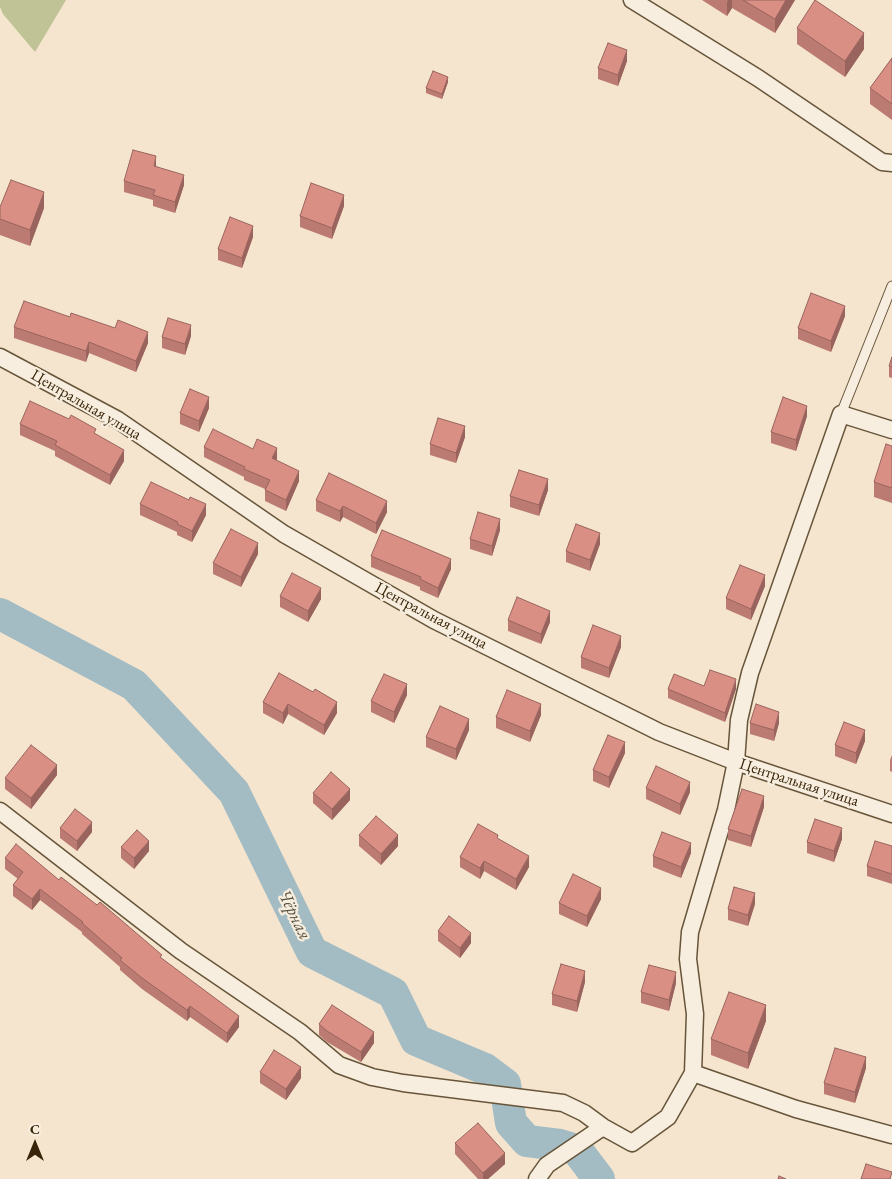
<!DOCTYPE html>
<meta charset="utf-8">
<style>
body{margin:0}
#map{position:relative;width:892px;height:1179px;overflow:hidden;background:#f5e5ce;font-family:"EB Garamond",serif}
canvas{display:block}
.north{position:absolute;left:10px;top:1119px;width:50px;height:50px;-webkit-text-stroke:4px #f8eedf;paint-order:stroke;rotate:0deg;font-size:14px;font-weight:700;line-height:20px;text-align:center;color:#382508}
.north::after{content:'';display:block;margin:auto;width:18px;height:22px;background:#382508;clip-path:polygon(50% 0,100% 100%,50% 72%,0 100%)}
</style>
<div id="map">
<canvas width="892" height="1179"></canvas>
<div class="north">С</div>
</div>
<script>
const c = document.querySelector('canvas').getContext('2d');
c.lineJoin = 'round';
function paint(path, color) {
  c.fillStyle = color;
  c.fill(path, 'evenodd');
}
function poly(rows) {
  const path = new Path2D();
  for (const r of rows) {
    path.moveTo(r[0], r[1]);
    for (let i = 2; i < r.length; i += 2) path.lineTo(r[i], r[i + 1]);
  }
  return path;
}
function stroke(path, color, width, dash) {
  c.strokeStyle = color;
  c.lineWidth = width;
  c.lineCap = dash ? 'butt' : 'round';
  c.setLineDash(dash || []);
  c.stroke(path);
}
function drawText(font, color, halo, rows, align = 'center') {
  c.font = font + ' "EB Garamond",serif';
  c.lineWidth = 4.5;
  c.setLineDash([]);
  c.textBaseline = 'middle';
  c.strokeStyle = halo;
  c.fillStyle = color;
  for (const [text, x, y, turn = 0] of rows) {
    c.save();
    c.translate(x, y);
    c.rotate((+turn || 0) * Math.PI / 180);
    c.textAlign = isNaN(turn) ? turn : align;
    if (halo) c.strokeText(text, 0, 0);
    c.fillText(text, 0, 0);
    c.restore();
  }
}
const green = poly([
 [0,0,66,0,35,52,3,14,0,7]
]);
const river = poly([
 [0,614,134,685,234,792,312,952,393,993,416,1040,485,1069,505,1084,511,1123,527,1141,560,1145,577,1150,599,1179]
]);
const lane = poly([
 [841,414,892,286]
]);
const street = poly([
 [632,0,758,78,882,162,892,163],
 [0,357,118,420,284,534,434,620,659,732,736,762,892,814],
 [0,811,181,951,300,1032,339,1065,372,1077,403,1083,563,1103,584,1113,603,1127,632,1143,668,1117,693,1073,695,1014,688,959,690,932,726,810,736,762,739,720,750,673,841,414,892,430],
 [693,1073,796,1109,892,1135],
 [537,1179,547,1165,603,1127]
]);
const wall = poly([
 [702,0,795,0,775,33,732,8,727,16],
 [797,28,864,49,845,77,797,44],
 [892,58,892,120,870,104,870,88],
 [627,61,618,86,598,79,598,68],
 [448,82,442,99,426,93,426,88],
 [156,166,184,185,175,213,153,206,153,200,124,192,124,181],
 [344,206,332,239,300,227,300,216],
 [0,207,44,208,30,246,0,235],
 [253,237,242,268,218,260,218,249],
 [845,316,831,352,798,339,798,328],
 [14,327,148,343,136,372,89,353,86,362,14,338],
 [191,336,185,355,162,348,162,337],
 [892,357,892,378,889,377,889,366],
 [209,408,199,432,180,424,180,413],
 [807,416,796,451,771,443,771,432],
 [20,424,96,434,124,461,110,485,55,456,55,451,20,435],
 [465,437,456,463,430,455,430,444],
 [892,446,892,503,874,497,874,482],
 [204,447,253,449,277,459,276,460,299,481,286,511,265,501,265,489,244,480,244,477,204,457],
 [548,490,539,516,510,507,510,496],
 [316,500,387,512,376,534,343,517,340,522,316,511],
 [140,504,206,515,192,542,177,535,177,532,140,515],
 [500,530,492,556,470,549,470,539],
 [600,544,590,571,566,562,566,551],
 [258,554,241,587,213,574,213,563],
 [371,556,451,569,438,598,420,590,420,587,371,567],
 [765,586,751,620,726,609,726,598],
 [280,596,321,599,308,622,280,607],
 [508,620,550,622,541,644,508,631],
 [621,647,609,678,581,668,581,657],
 [279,673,337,713,324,735,288,714,283,724,263,713,263,702],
 [704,686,736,689,725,722,668,698,668,689],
 [407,695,394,723,371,712,371,701],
 [541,715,530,742,496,728,496,717],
 [750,723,779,723,774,741,750,734],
 [469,730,456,760,426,747,426,737],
 [865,741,856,764,835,756,835,745],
 [625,753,609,788,593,781,593,770],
 [892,755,892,772,890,771,890,760],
 [57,775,31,809,5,789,5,778],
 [646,788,690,792,680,815,646,799],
 [313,793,350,800,332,820,313,803],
 [764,807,751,847,728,840,728,829],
 [60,828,92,832,77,851,60,838],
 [359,835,398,846,381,865,359,846],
 [498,839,529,867,516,890,484,871,480,879,460,867,460,857],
 [842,839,834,862,807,853,807,842],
 [892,846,892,884,867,876,867,866],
 [121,847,149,851,134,869,121,858],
 [691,853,681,878,653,867,653,856],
 [5,858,59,880,162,959,239,1027,227,1043,190,1017,187,1021,142,989,120,970,120,967,82,934,82,932,40,900,32,910,13,896,13,885,18,879,5,869],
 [601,899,587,927,559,914,559,903],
 [755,904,748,926,728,920,728,909],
 [438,931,471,943,460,958,438,941],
 [585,982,577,1012,552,1005,552,994],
 [676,983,669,1011,641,1003,641,992],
 [766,1021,748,1069,711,1055,711,1039],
 [319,1024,374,1043,361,1062,327,1042,319,1035],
 [866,1068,855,1103,824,1094,824,1083],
 [260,1072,301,1078,286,1100,260,1083],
 [455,1143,505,1164,488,1179,478,1179,455,1154]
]);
const shadedWall = poly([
 [728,0,732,0,732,8,727,16,727,2],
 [786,0,795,0,775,33,775,19],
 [864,33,864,49,845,77,845,61],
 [627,50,627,61,618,86,618,75],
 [448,77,448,82,442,99,442,94],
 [156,156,156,167,154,166],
 [184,175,184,185,175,213,175,202],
 [44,192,44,208,30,246,30,230],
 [344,195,344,206,332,239,332,228],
 [253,226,253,237,242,268,242,258],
 [845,306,845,316,831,352,831,341],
 [191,325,191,336,185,355,185,344],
 [148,332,148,343,136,372,136,361],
 [89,342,89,353,86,362,86,351],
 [209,397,209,408,199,432,199,421],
 [807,406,807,416,796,451,796,440],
 [465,426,465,437,456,463,456,453],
 [277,448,277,459,272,469,272,458],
 [124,450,124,461,110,485,110,475],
 [299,471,299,481,286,511,286,500],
 [548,479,548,490,539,516,539,505],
 [387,501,387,512,376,534,376,523],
 [206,504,206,515,192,542,192,531],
 [343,506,343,517,340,522,340,511],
 [500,519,500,530,492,556,492,546],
 [600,533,600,544,590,571,590,560],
 [258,543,258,554,241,587,241,577],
 [451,559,451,569,438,598,438,588],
 [765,575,765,586,751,620,751,609],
 [321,588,321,599,308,622,308,611],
 [550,611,550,622,541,644,541,634],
 [621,636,621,647,609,678,609,668],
 [736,679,736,689,725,722,725,713],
 [407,684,407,695,394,723,394,712],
 [337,702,337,713,324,735,324,725],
 [288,704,288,714,283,724,283,713],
 [541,704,541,715,530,742,530,731],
 [779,712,779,723,774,741,774,730],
 [469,719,469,730,456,760,456,749],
 [865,730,865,741,856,764,856,753],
 [625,742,625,753,609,788,609,777],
 [57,765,57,775,31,809,31,798],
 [690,782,690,792,680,815,680,804],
 [350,789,350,800,332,820,332,809],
 [764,796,764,807,751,847,751,836],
 [92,822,92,832,77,851,77,841],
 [842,828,842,839,834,862,834,851],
 [398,835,398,846,381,865,381,854],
 [149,841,149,851,134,869,134,858],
 [691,843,691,853,681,878,681,867],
 [529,856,529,867,516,890,516,879],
 [484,861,484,871,480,879,480,868],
 [601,888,601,899,587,927,587,916],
 [40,889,40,900,32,910,32,899],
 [755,893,755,904,748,926,748,915],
 [471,933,471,943,460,958,460,948],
 [585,971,585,982,577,1012,577,1001],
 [676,972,676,983,669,1011,669,1000],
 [766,1005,766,1021,748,1069,748,1053],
 [190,1006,190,1017,187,1021,187,1010],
 [239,1016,239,1027,227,1043,227,1033],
 [374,1032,374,1043,361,1062,361,1052],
 [866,1057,866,1068,855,1103,855,1092],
 [301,1067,301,1078,286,1100,286,1089],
 [505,1153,505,1164,488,1179,483,1179,483,1173]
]);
const building = poly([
 [743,0,786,0,775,19,743,0],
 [815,0,864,33,845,61,797,28,815,0],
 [608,43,627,50,618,75,598,68,608,43],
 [892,58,892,104,870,88,892,58],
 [433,71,448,77,442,94,426,88,433,71],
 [133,150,156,156,154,166,184,175,175,202,153,195,155,190,124,181,133,150],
 [11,180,44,192,30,230,0,219,0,207,11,180],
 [311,183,344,195,332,228,300,216,311,183],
 [230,217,253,226,242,258,218,249,230,217],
 [811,293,845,306,831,341,798,328,811,293],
 [24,301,70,317,71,313,115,328,118,320,148,332,136,361,89,342,86,351,14,327,24,301],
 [168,318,191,325,185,344,162,337,168,318],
 [892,357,892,367,889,366,892,357],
 [190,389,209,397,199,421,180,413,190,389],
 [783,397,807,406,796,440,771,432,783,397],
 [30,401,69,419,71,415,96,429,94,433,124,450,110,475,55,445,57,441,20,424,30,401],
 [438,418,465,426,456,453,430,444,438,418],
 [213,429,253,449,257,439,277,448,272,458,299,471,286,500,265,490,270,480,244,469,245,467,204,447,213,429],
 [886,444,892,446,892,488,874,482,886,444],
 [519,470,548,479,539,505,510,496,519,470],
 [329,473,387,501,376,523,343,506,340,511,316,500,329,473],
 [151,482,189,500,190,497,206,504,192,531,177,524,178,522,140,504,151,482],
 [478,512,500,519,492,546,470,539,478,512],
 [576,524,600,533,590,560,566,551,576,524],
 [231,529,258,543,241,577,213,563,231,529],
 [382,530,451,559,438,588,420,579,421,577,371,556,382,530],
 [740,565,765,575,751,609,726,598,740,565],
 [292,573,321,588,308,611,280,596,292,573],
 [517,597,550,611,541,634,508,620,517,597],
 [593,625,621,636,609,668,581,657,593,625],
 [710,670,736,679,725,713,668,689,674,674,704,686,710,670],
 [279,673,313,692,315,689,337,702,324,725,288,704,283,713,263,702,279,673],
 [384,674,407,684,394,712,371,701,384,674],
 [507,690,541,704,530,731,496,717,507,690],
 [756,704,779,712,774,730,750,723,756,704],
 [440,706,469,719,456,749,426,737,440,706],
 [844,722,865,730,856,753,835,745,844,722],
 [608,735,625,742,609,777,593,770,608,735],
 [31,745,57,765,31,798,5,778,31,745],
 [656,766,690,782,680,804,646,788,656,766],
 [331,772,350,789,332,809,313,793,331,772],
 [742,789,764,796,751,836,728,829,742,789],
 [75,809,92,822,77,841,60,828,75,809],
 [376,816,398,835,381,854,359,835,376,816],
 [815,819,842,828,834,851,807,842,815,819],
 [478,824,498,835,497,838,529,856,516,879,484,861,480,868,460,857,478,824],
 [137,830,149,841,134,858,121,847,137,830],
 [662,832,691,843,681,867,653,856,662,832],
 [875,841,892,846,892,874,867,866,875,841],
 [16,844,59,880,61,877,97,905,100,902,162,955,160,957,239,1016,227,1033,190,1006,187,1010,142,978,120,960,122,958,82,923,83,922,40,889,32,899,13,885,23,872,5,858,16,844],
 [573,874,601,888,587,916,559,903,573,874],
 [734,887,755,893,748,915,728,909,734,887],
 [449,916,471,933,460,948,438,931,449,916],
 [561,964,585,971,577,1001,552,994,561,964],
 [649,965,676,972,669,1000,641,992,649,965],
 [729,992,766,1005,748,1053,711,1039,729,992],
 [332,1005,374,1032,361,1052,327,1031,319,1024,332,1005],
 [835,1048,866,1057,855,1092,824,1083,835,1048],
 [274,1050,301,1067,286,1089,260,1072,274,1050],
 [478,1123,505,1153,483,1173,455,1143,478,1123],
 [866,1164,892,1172,890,1179,861,1179,866,1164],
 [779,1176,786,1179,778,1179,779,1176]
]);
const streetNames = [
 ["Центральная улица",86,405,30],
 ["Центральная улица",431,616,28],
 ["Центральная улица",799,783,18]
];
const waterNames = [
 ["Чёрная",294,915,64]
];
paint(green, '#bfc396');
stroke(river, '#a3bcc4', 32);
stroke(lane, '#67553a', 11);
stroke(street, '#67553a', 19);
stroke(lane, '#f8eedf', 9);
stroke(street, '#f8eedf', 16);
paint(wall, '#bb7b72');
paint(shadedWall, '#99645d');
paint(building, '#da8f85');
stroke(building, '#99645d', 1);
drawText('16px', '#382508', '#f8eedf', streetNames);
drawText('italic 18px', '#585240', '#f8eedf', waterNames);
</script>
